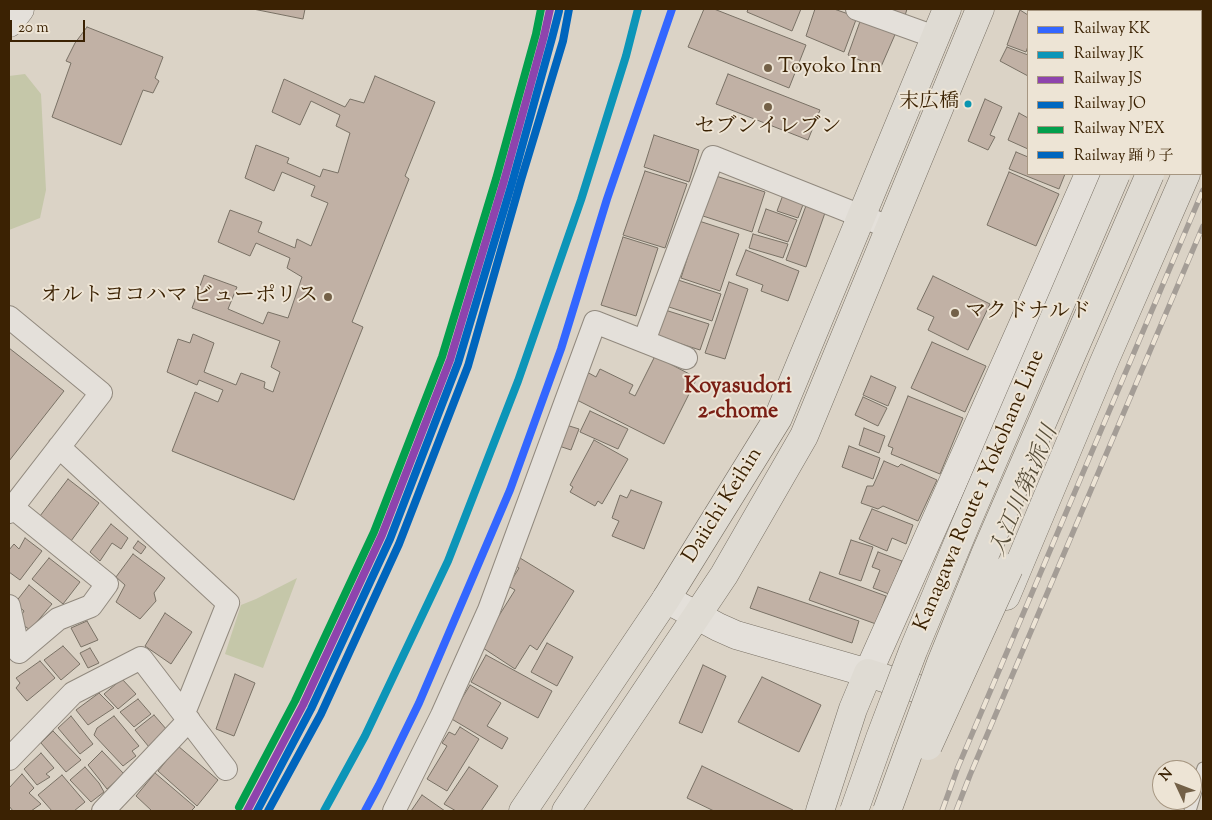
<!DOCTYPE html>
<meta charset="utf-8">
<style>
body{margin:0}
#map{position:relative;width:1212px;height:820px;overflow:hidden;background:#dbd3c6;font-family:"Sorts Mill Goudy","Noto Serif JP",serif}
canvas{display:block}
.frame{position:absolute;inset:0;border:10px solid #3b2203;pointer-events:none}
.legend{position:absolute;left:1027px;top:10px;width:175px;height:165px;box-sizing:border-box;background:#ede4d5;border:1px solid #a69681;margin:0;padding:6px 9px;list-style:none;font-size:15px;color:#3b2203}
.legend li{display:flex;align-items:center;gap:10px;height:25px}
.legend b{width:25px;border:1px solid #a69681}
.north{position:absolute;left:1152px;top:760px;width:50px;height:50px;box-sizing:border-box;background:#ede4d5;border:1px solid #a69681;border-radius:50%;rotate:313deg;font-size:14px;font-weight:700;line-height:20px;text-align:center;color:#3b2203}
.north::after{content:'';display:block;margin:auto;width:18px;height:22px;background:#736047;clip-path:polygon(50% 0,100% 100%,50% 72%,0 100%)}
.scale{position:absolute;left:10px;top:20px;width:75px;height:22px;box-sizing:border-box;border:2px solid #3b2203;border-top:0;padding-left:6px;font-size:15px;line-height:18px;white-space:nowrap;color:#3b2203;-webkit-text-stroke:4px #ede4d5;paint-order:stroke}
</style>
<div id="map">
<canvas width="1212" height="820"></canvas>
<div class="frame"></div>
<ul class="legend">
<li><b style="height:6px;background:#36f"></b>Railway KK</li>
<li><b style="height:6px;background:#0c95b8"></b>Railway JK</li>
<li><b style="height:6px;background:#8e44ad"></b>Railway JS</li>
<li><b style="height:6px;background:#0067c0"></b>Railway JO</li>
<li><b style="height:6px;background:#039f4d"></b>Railway N'EX</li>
<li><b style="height:6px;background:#0065bd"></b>Railway 踊り子</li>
</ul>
<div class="north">N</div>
<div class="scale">20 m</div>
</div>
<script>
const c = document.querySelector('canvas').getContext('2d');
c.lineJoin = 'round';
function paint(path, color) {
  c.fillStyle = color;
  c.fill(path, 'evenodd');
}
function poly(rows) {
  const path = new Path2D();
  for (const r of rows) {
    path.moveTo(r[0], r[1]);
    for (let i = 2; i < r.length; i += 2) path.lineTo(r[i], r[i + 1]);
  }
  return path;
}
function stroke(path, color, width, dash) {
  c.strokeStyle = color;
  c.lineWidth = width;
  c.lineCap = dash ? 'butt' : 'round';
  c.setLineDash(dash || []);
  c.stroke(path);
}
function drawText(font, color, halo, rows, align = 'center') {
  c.font = font + ' "Sorts Mill Goudy","Noto Serif JP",serif';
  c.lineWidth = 4;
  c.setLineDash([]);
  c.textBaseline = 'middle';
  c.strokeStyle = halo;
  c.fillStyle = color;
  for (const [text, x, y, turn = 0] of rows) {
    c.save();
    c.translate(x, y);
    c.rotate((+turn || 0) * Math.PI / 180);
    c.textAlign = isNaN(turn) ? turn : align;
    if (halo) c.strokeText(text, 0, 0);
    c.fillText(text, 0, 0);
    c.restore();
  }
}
const green = poly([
 [25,74,41,94,46,190,40,218,9,230,9,76],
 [297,578,263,668,225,654,241,605,256,599]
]);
const river = poly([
 [1201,78,1203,72]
]);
const building = poly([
 [253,9,305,9,303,19,253,9],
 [704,9,714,9,806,45,789,88,688,47,704,9],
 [748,9,801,9,792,31,747,12,748,9],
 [815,9,834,9,857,17,844,52,806,36,815,9],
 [875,9,907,9,904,19,875,9],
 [1121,9,1137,9,1136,11,1120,11,1121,9],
 [1020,10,1028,15,1028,46,1026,52,1007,45,1020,10],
 [862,16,897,30,880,69,848,55,862,16],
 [87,27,163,57,155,78,159,81,153,93,143,90,121,145,52,117,71,63,66,61,75,43,87,27],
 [1007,47,1028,55,1028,76,1000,61,1007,47],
 [728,74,820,110,808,140,716,104,728,74],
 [375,76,435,102,405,176,409,179,352,322,363,327,294,500,172,451,195,392,218,402,223,390,199,380,197,385,167,372,178,339,190,343,193,334,214,343,204,372,236,385,241,373,265,382,264,388,273,392,280,372,271,367,280,341,192,308,204,275,237,287,228,309,263,324,268,312,288,318,302,277,287,268,290,258,256,243,250,256,218,242,230,210,262,222,258,232,295,248,297,239,311,246,328,203,311,196,315,186,282,172,274,191,245,178,256,145,289,158,287,163,320,177,323,169,338,173,350,133,336,126,340,115,311,101,300,125,272,112,284,79,345,107,350,99,364,103,375,76],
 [985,99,1002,107,990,135,995,137,988,150,968,141,985,99],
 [1019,113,1028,118,1028,149,1008,140,1019,113],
 [654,135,699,150,689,182,644,167,654,135],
 [1016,152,1028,157,1028,174,1065,174,1059,189,1009,169,1016,152],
 [645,171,687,184,665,248,623,235,645,171],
 [1009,172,1059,194,1036,246,987,225,1009,172],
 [713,175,765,192,752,232,700,215,713,175],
 [783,195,804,202,798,218,777,211,783,195],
 [807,203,826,210,806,267,786,260,807,203],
 [766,209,797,220,788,242,758,232,766,209],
 [699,221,739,234,720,291,681,278,699,221],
 [753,234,788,244,783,258,749,248,753,234],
 [623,237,658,248,636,316,601,305,623,237],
 [746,250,799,271,788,301,761,291,763,285,736,275,746,250],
 [933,276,990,304,968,350,928,330,934,317,917,309,933,276],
 [675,279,721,294,712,321,666,306,675,279],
 [729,282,748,289,725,359,705,353,729,282],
 [662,309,709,324,700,350,653,335,662,309],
 [932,342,986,366,965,412,911,388,932,342],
 [9,348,64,391,9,461,9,348],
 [655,356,697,378,664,444,571,397,585,371,596,377,600,369,633,385,629,393,635,396,655,356],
 [871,376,896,387,888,406,863,395,871,376],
 [908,396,963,418,940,474,891,454,893,448,888,446,908,396],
 [863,397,887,408,878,426,855,415,863,397],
 [590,411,628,429,618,449,580,432,590,411],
 [563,424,579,429,571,450,556,445,563,424],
 [864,428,885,436,879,453,859,445,864,428],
 [594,440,628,459,602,504,598,501,595,506,570,492,573,487,570,485,594,440],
 [849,446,880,458,873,479,842,467,849,446],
 [884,461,898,467,901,464,937,480,918,521,883,506,878,509,861,503,867,486,873,486,884,461],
 [68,479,99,503,71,541,40,516,68,479],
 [631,490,662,502,644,549,612,536,619,521,612,518,620,495,627,498,631,490],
 [872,509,913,525,906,544,892,538,887,551,859,539,872,509],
 [111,524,128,538,121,549,112,543,100,561,90,552,111,524],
 [25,538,42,551,20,580,9,572,9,550,14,544,19,549,25,538],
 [851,540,873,547,861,581,839,574,851,540],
 [138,541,146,547,141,554,133,548,138,541],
 [878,552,902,561,889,594,873,588,880,570,872,567,878,552],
 [133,554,165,578,154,593,156,601,140,619,116,602,125,585,116,577,133,554],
 [49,558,80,582,63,604,32,579,49,558],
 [520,558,574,591,537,650,530,645,515,669,480,646,515,590,508,586,519,568,516,566,520,558],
 [820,572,886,596,876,624,809,600,820,572],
 [29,585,52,604,30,630,18,621,24,611,15,603,29,585],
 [758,587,859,621,852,643,750,608,758,587],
 [165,613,192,632,171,664,145,646,165,613],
 [87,621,98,640,81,647,71,628,87,621],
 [547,643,573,657,557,686,531,672,547,643],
 [63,646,80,664,61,680,44,660,63,646],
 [90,648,99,663,88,668,80,653,90,648],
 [486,655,552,691,538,718,471,682,486,655],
 [40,661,55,678,27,701,16,688,20,683,16,678,40,661],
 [703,665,726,676,702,733,679,723,703,665],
 [235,674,255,683,234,736,216,729,235,674],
 [762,677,821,705,799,752,738,722,762,677],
 [122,679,136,694,118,709,104,694,122,679],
 [470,685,501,703,487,726,508,738,502,749,450,718,470,685],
 [99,693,114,708,88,725,76,710,99,693],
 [138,699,151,714,134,727,120,712,138,699],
 [154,715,167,730,149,747,135,730,154,715],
 [71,716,93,744,80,754,58,728,71,716],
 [114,716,139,746,132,751,136,756,123,766,94,735,97,728,114,716],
 [460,727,479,739,447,791,427,779,447,746,442,743,449,732,455,735,460,727],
 [53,731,81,760,66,772,41,743,53,731],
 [178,746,218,780,197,806,158,771,178,746],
 [102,751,124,774,107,789,88,765,102,751],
 [41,753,54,768,46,774,50,777,37,785,24,769,41,753],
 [702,766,793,810,793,811,714,811,687,798,702,766],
 [85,767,99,783,104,792,91,802,70,780,85,767],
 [469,767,498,786,481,811,456,811,444,804,469,767],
 [155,773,195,807,191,811,152,811,136,796,155,773],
 [22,774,34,788,29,793,41,804,31,811,13,811,9,806,9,788,22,774],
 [62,775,85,802,74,811,52,811,38,795,62,775],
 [422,795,445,811,411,811,422,795]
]);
const lane = poly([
 [1190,811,1203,768]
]);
const street = poly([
 [857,9,935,37],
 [9,317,101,393,9,512],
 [644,341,713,157,891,228],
 [59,447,228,603,184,713],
 [9,606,19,652,58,619,91,606,107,584,12,507],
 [9,759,73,693,141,658,226,769],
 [103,811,189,720],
 [394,811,442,715,489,610,595,322,686,358]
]);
const secondary = poly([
 [1159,11,1160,9],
 [9,23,20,9],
 [666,599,718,627,736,635,868,673,1022,327,1089,174]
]);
const highway = poly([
 [1186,11,1187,9],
 [1201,56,1203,50],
 [1201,121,1203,116],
 [1006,596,1104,362,1186,174],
 [523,811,666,599,778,418,947,9],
 [566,811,724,575,804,436,980,9],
 [820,811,853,709,868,673,918,689,936,690,953,685]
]);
const rail = poly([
 [942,811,958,767,1015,633,1203,190],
 [956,811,970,775,1203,226]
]);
const highwayBridge = poly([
 [928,746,1009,568],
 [854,811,880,738,913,651,965,526,1116,174],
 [887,811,941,663,986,552,1150,174]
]);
const rail1 = poly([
 [365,811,379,785,419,703,510,490,561,349,607,199,672,9]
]);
const rail2 = poly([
 [324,811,365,736,448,561,518,381,581,200,626,56,638,9]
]);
const rail3 = poly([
 [247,811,303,705,382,535,450,360,504,181,544,36,550,9]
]);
const rail4 = poly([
 [257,811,311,709,390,539,458,363,512,183,552,38,559,11]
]);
const rail5 = poly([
 [239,807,295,701,374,532,442,357,496,179,536,34,541,9]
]);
const rail6 = poly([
 [268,811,321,714,399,544,468,366,521,180,563,41,569,9]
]);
const markers = [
 [768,68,5,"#736047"],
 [968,104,4.5,"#0995b0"],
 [768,107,5,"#736047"],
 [328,297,5,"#736047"],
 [955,313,5,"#736047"]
];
const busNames = [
 ["末広橋",959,104]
];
const poiNames = [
 ["Toyoko Inn",778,68],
 ["セブンイレブン",768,128,"center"],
 ["オルトヨコハマ ビューポリス",318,297,"right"],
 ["マクドナルド",965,313]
];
const streetNames = [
 ["Kanagawa Route 1 Yokohane Line",981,491,-67],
 ["Daiichi Keihin",724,506,-58]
];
const neighbourhoodNames = [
 ["Koyasudori",738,388],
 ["2-chome",738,413]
];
const waterNames = [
 ["入江川第1派川",1026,492,-67]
];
paint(green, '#c5c7a9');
stroke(river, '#acbfbe', 45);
paint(building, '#c1b1a5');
stroke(building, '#797165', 1);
stroke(lane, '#91897e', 13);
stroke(street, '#91897e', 24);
stroke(secondary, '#797165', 29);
stroke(highway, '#797165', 29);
stroke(lane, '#e4e0da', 11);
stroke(street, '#e4e0da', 22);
stroke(secondary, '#e4e0da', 28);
stroke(highway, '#dfdbd3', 28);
stroke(rail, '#a49d96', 5.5);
stroke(rail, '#ede4d5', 4, [11]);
stroke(highwayBridge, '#797165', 29, []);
stroke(highwayBridge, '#dfdbd3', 28);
stroke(rail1, '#36f', 8);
stroke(rail2, '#0c95b8', 8);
stroke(rail3, '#8e44ad', 8);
stroke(rail4, '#0067c0', 8);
stroke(rail5, '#039f4d', 8);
stroke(rail6, '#0065bd', 8);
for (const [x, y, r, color] of markers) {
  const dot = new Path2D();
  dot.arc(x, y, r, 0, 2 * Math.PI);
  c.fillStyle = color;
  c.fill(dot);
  stroke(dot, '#ede4d5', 2);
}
drawText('20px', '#3b2203', '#ede4d5', busNames, 'right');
drawText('21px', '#3b2203', '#ede4d5', poiNames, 'left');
drawText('21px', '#3b2203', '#ede4d5', streetNames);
drawText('bold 22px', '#7a1f14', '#ede4d5', neighbourhoodNames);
drawText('italic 22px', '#574e3a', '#ede4d5', waterNames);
</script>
